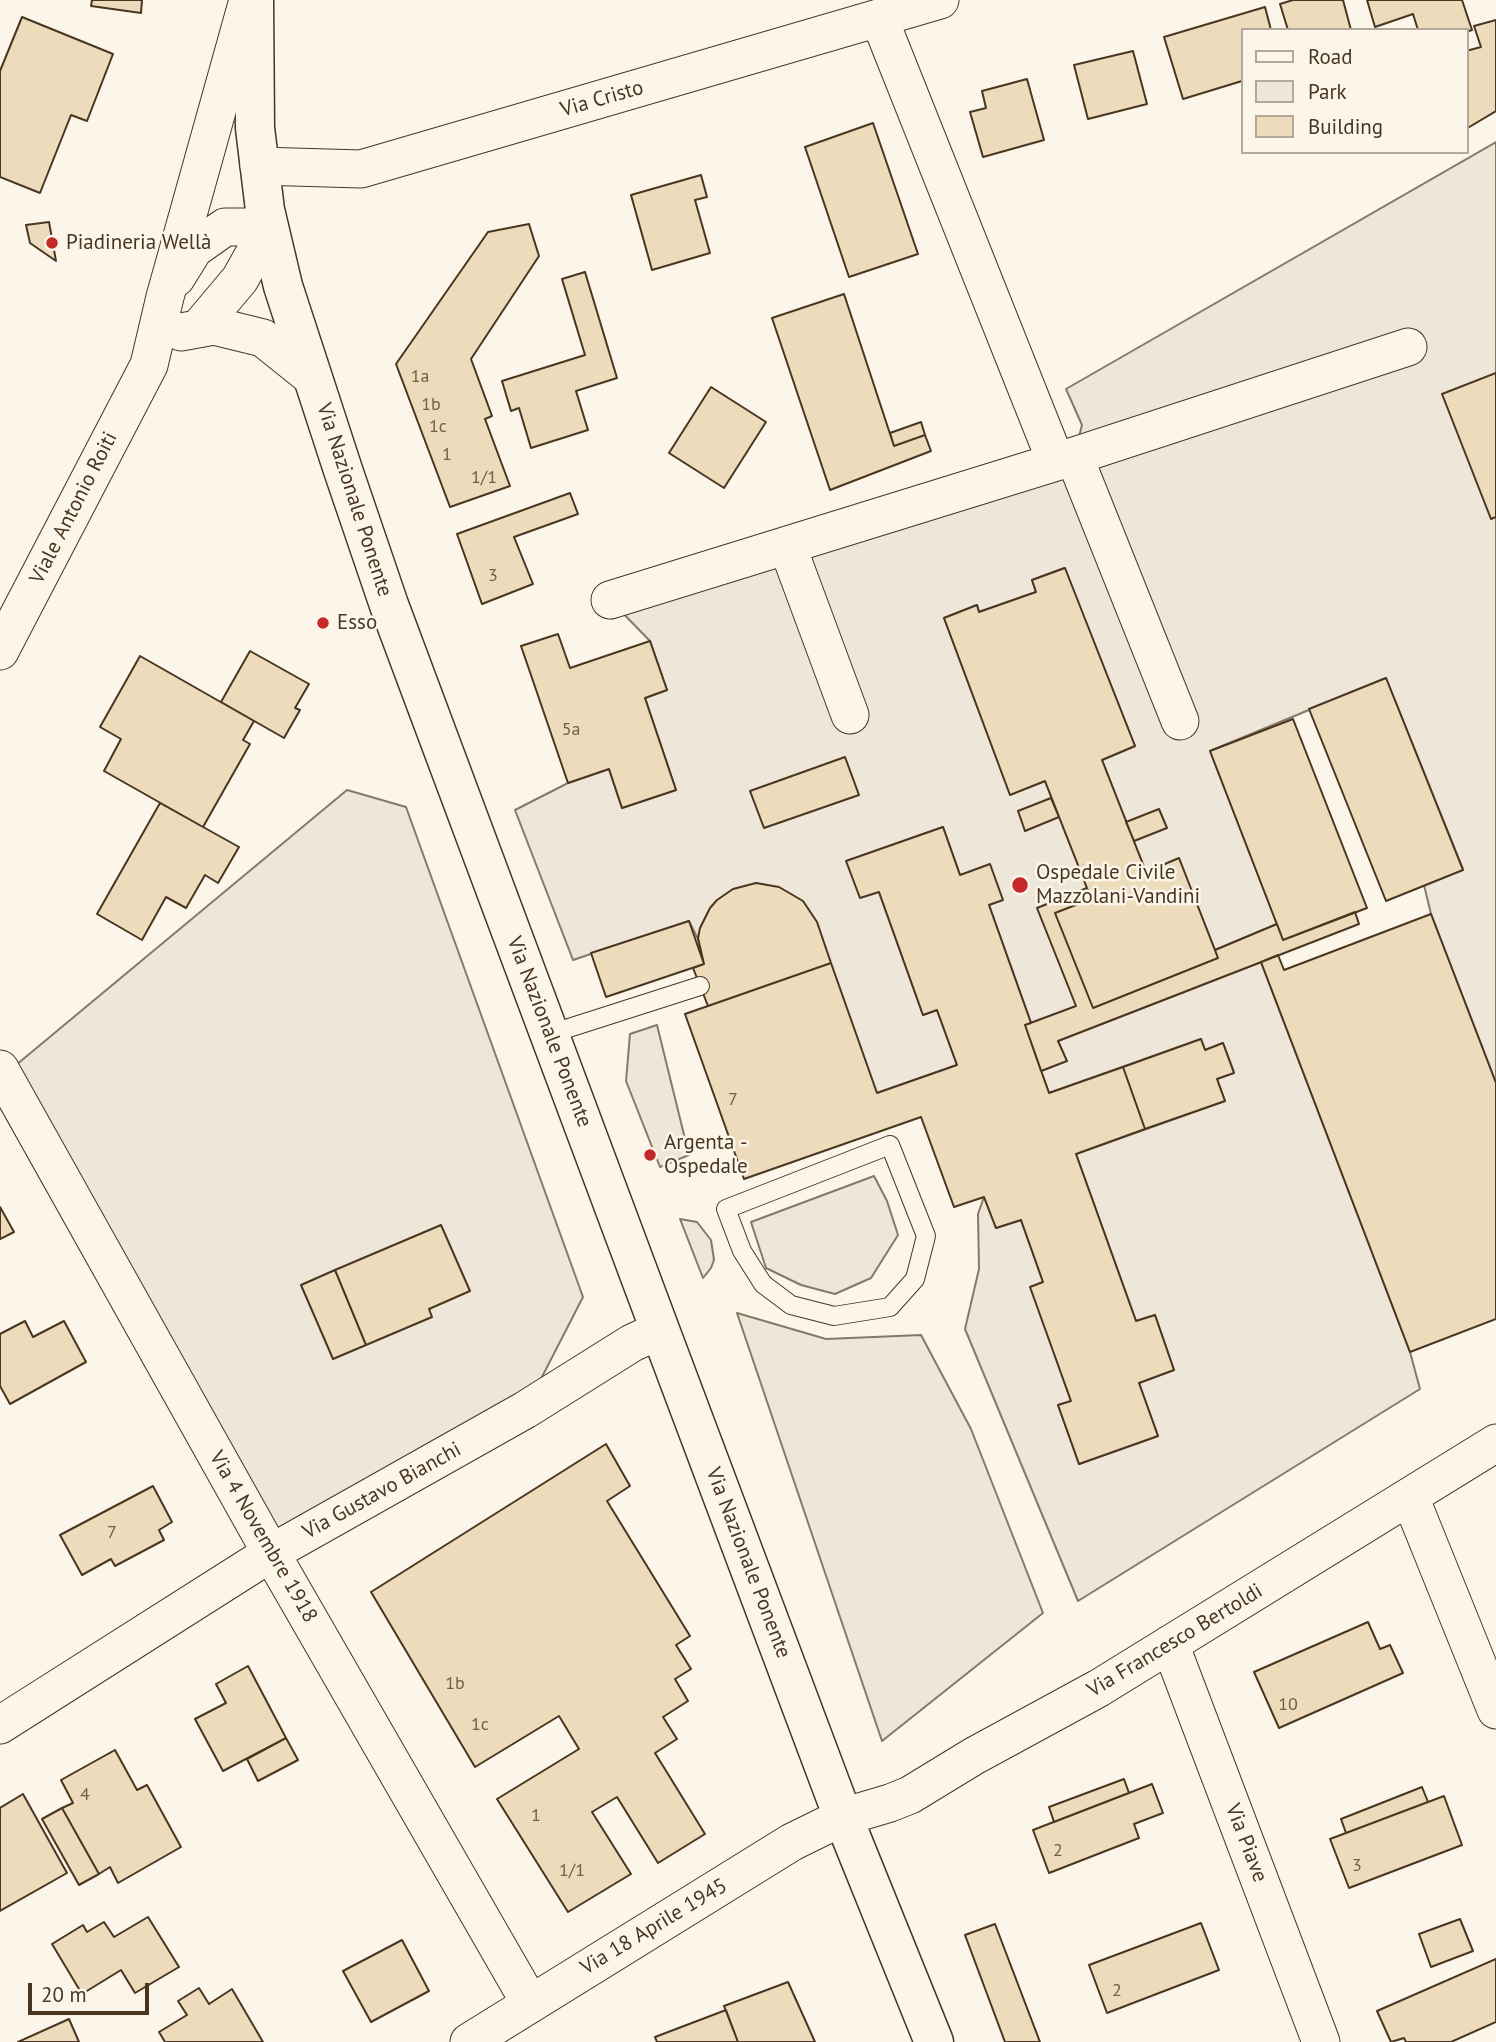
<!DOCTYPE html>
<meta charset="utf-8">
<style>
body{margin:0}
#map{position:relative;width:1496px;height:2042px;overflow:hidden;background:#fbf6e9;font-family:"PT Sans",sans-serif}
canvas{display:block}
.legend{position:absolute;left:1241px;top:28px;width:228px;height:126px;box-sizing:border-box;background:#fbf6e9;border:2px solid #b4a999;margin:0;padding:9px 12px;list-style:none;font-size:21px;color:#4a3520}
.legend li{display:flex;align-items:center;gap:14px;height:35px}
.legend b{width:35px;border:2px solid #b4a999}
.scale{position:absolute;left:28px;top:1983px;width:121px;height:32px;box-sizing:border-box;border:4px solid #4a3520;border-top:0;padding-left:9px;font-size:21px;line-height:24px;white-space:nowrap;color:#4a3520;-webkit-text-stroke:5px #fbf6e9;paint-order:stroke}
</style>
<div id="map">
<canvas width="1496" height="2042"></canvas>
<ul class="legend">
<li><b style="height:9px;background:#fbf6e9"></b>Road</li>
<li><b style="height:19px;background:#ede6d9"></b>Park</li>
<li><b style="height:19px;background:#ecdcbc"></b>Building</li>
</ul>
<div class="scale">20 m</div>
</div>
<script>
const c = document.querySelector('canvas').getContext('2d');
c.lineJoin = 'round';
function paint(path, color) {
  c.fillStyle = color;
  c.fill(path, 'evenodd');
}
function poly(rows) {
  const path = new Path2D();
  for (const r of rows) {
    path.moveTo(r[0], r[1]);
    for (let i = 2; i < r.length; i += 2) path.lineTo(r[i], r[i + 1]);
  }
  return path;
}
function stroke(path, color, width, dash) {
  c.strokeStyle = color;
  c.lineWidth = width;
  c.lineCap = dash ? 'butt' : 'round';
  c.setLineDash(dash || []);
  c.stroke(path);
}
function drawText(font, color, halo, rows, align = 'center') {
  c.font = font + ' "PT Sans",sans-serif';
  c.lineWidth = 5;
  c.setLineDash([]);
  c.textBaseline = 'middle';
  c.strokeStyle = halo;
  c.fillStyle = color;
  for (const [text, x, y, turn = 0] of rows) {
    c.save();
    c.translate(x, y);
    c.rotate((+turn || 0) * Math.PI / 180);
    c.textAlign = isNaN(turn) ? turn : align;
    if (halo) c.strokeText(text, 0, 0);
    c.fillText(text, 0, 0);
    c.restore();
  }
}
const green = poly([
 [1496,142,1496,1083,1431,914,1424,885,1463,869,1386,678,1210,751,1277,924,1215,950,1179,859,1146,872,1102,760,1135,746,1064,568,1032,580,1036,592,979,612,977,605,944,618,1010,794,1045,781,1087,888,1082,1009,1031,1023,989,905,960,875,943,827,847,861,879,892,923,1015,937,1010,957,1065,877,1093,716,1003,698,939,689,921,573,960,515,810,568,783,609,769,622,808,676,790,645,698,667,690,650,641,610,600,1074,456,1082,425,1066,389,1496,142],
 [347,790,406,807,583,1297,525,1410,271,1553,4,1075,347,790],
 [1261,962,1410,1352,1420,1389,1078,1601,965,1329,979,1269,978,1214,984,1197,996,1228,1021,1220,1043,1282,1031,1287,1071,1401,1058,1405,1079,1464,1158,1436,1139,1383,1174,1370,1155,1315,1136,1321,1076,1154,1225,1101,1217,1079,1234,1072,1223,1043,1205,1050,1201,1039,1049,1093,1041,1071,1066,1061,1058,1041,1261,962],
 [657,1025,689,1155,660,1167,626,1081,630,1034,657,1025],
 [874,1176,887,1201,898,1235,871,1278,835,1294,801,1285,766,1268,751,1222,874,1176],
 [680,1219,697,1222,711,1240,714,1260,711,1268,703,1278,680,1219],
 [737,1313,826,1339,921,1335,971,1429,1043,1613,882,1741,737,1313]
]);
const building = poly([
 [92,0,142,0,141,13,91,6,92,0],
 [1293,0,1343,0,1351,30,1288,30,1280,4,1293,0],
 [1367,0,1462,0,1472,30,1466,32,1466,30,1418,30,1413,14,1375,27,1367,0],
 [1265,7,1271,30,1242,30,1242,81,1183,99,1164,37,1265,7],
 [22,17,113,54,87,121,71,115,40,193,0,177,0,71,22,17],
 [1496,20,1496,111,1466,129,1466,51,1481,47,1474,26,1496,20],
 [1133,51,1147,104,1088,119,1074,65,1133,51],
 [1027,79,1044,140,983,157,970,112,986,108,982,91,1027,79],
 [873,123,918,254,849,277,805,147,873,123],
 [701,175,707,197,695,200,710,253,652,270,631,195,701,175],
 [49,222,56,261,30,243,26,225,49,222],
 [529,224,539,256,471,359,492,416,485,419,510,486,450,507,396,364,488,232,529,224],
 [585,272,617,378,576,391,588,430,531,448,519,408,511,411,502,381,585,355,562,279,585,272],
 [844,294,894,446,925,435,931,451,830,490,772,318,844,294],
 [1496,373,1496,517,1491,519,1442,394,1496,373],
 [711,387,766,422,724,488,669,453,711,387],
 [921,422,925,435,894,446,890,433,921,422],
 [570,493,578,514,514,537,533,584,482,604,457,534,570,493],
 [1065,568,1135,746,1102,760,1146,872,1179,858,1218,958,1093,1008,1055,913,1091,899,1087,888,1045,781,1010,795,944,618,977,605,979,612,1036,592,1032,580,1065,568],
 [558,634,570,668,650,641,667,690,645,698,676,790,622,808,609,769,568,783,521,646,558,634],
 [250,651,309,684,295,708,300,710,284,738,221,702,250,651],
 [140,656,254,721,243,740,250,744,203,827,104,771,121,739,100,727,140,656],
 [1386,678,1463,870,1386,901,1309,709,1386,678],
 [1293,719,1367,908,1283,940,1210,751,1293,719],
 [845,757,859,795,764,828,750,791,845,757],
 [1051,798,1059,817,1025,831,1018,811,1051,798],
 [160,803,239,847,218,883,205,875,186,908,166,897,142,940,97,914,160,803],
 [1159,809,1167,828,1134,841,1126,822,1159,809],
 [943,827,960,875,990,864,1003,900,989,905,1031,1023,1025,1025,1049,1093,1123,1067,1145,1129,1076,1154,1136,1321,1155,1315,1174,1370,1139,1383,1158,1436,1079,1464,1058,1405,1071,1401,1030,1287,1043,1282,1021,1220,996,1228,984,1197,954,1207,921,1117,744,1179,685,1014,831,963,877,1093,957,1065,937,1010,923,1015,879,892,860,898,846,861,943,827],
 [756,883,779,887,803,901,817,922,831,963,708,1006,693,968,704,964,698,938,700,928,710,908,717,900,733,889,756,883],
 [1087,888,1091,899,1055,913,1093,1008,1218,958,1215,950,1277,924,1283,940,1355,912,1359,924,1058,1041,1067,1061,1041,1071,1025,1025,1076,1006,1037,908,1087,888],
 [1431,914,1496,1083,1496,1319,1410,1352,1261,962,1278,955,1284,970,1431,914],
 [689,921,704,964,606,997,591,953,689,921],
 [1201,1039,1205,1050,1223,1043,1234,1073,1217,1079,1225,1101,1145,1129,1123,1067,1201,1039],
 [0,1207,14,1232,0,1239,0,1207],
 [441,1225,470,1291,429,1309,432,1317,366,1345,335,1270,441,1225],
 [335,1270,366,1345,333,1359,301,1285,335,1270],
 [25,1321,33,1337,64,1321,86,1362,10,1404,0,1386,0,1334,25,1321],
 [606,1444,630,1486,607,1501,690,1636,676,1645,691,1669,675,1679,688,1701,663,1717,677,1739,655,1753,705,1834,658,1863,617,1797,592,1812,631,1874,568,1912,497,1799,579,1749,559,1716,475,1767,371,1592,606,1444],
 [153,1486,172,1522,159,1530,164,1540,115,1566,111,1559,82,1575,60,1535,153,1486],
 [1368,1622,1380,1649,1390,1645,1403,1673,1279,1728,1254,1672,1368,1622],
 [248,1666,286,1738,223,1771,195,1719,226,1703,216,1684,248,1666],
 [286,1738,298,1760,258,1781,247,1759,286,1738],
 [115,1750,137,1790,147,1785,181,1847,118,1883,110,1867,99,1874,62,1808,73,1803,61,1780,115,1750],
 [1124,1779,1129,1793,1054,1822,1049,1807,1124,1779],
 [1152,1784,1163,1813,1134,1824,1139,1838,1049,1873,1033,1830,1152,1784],
 [1422,1787,1428,1802,1346,1833,1341,1819,1422,1787],
 [23,1794,67,1873,0,1911,0,1808,23,1794],
 [1444,1796,1462,1845,1349,1888,1330,1839,1444,1796],
 [62,1808,99,1874,79,1885,42,1819,62,1808],
 [148,1917,179,1967,135,1993,121,1970,82,1994,52,1944,83,1925,87,1932,104,1922,114,1937,148,1917],
 [1460,1919,1473,1951,1431,1967,1419,1934,1460,1919],
 [1201,1923,1219,1970,1107,2013,1089,1965,1201,1923],
 [995,1924,1040,2042,1005,2042,965,1935,995,1924],
 [402,1940,429,1991,371,2022,343,1971,402,1940],
 [1496,1959,1496,2022,1451,2042,1406,2042,1404,2038,1391,2042,1377,2011,1496,1959],
 [788,1982,815,2042,738,2042,724,2006,788,1982],
 [199,1988,209,2004,232,1989,263,2042,165,2042,159,2032,187,2015,178,2001,199,1988],
 [726,2010,738,2042,657,2042,655,2037,726,2010],
 [69,2019,79,2042,18,2042,69,2019]
]);
const lane = poly([
 [550,1034,700,986],
 [890,1145,926,1236,915,1279,890,1307,834,1316,791,1305,763,1284,742,1251,726,1209,890,1145]
]);
const street = poly([
 [879,18,1056,462],
 [259,166,361,169,940,0],
 [176,278,194,249,225,227,269,227,240,279,198,329],
 [181,332,214,326,263,338,313,378],
 [1074,456,1180,721],
 [787,545,850,715],
 [610,600,1056,462,1408,347],
 [0,651,149,365,165,297,248,0],
 [0,1069,271,1553,530,2003],
 [1410,1497,1496,1710],
 [1170,1644,1321,2042],
 [0,1725,271,1553,525,1410,632,1343,660,1330],
 [469,2042,792,1842,843,1817,890,1803,910,1795,974,1756,1099,1688,1496,1443]
]);
const primary = poly([
 [254,0,255,128,265,210,283,286,343,470,389,605,660,1330,843,1817,934,2042]
]);
const markers = [
 [52,243,7,"#c62828"],
 [323,623,7,"#c62828"],
 [1020,885,9,"#c62828"],
 [650,1155,7,"#c62828"]
];
const numberNames = [
 ["1a",420,377],
 ["1b",431,405],
 ["1c",438,427],
 ["1",447,455],
 ["1/1",484,478],
 ["3",493,576],
 ["5a",571,730],
 ["7",733,1100],
 ["7",112,1533],
 ["1b",455,1684],
 ["10",1288,1705],
 ["1c",480,1725],
 ["4",85,1795],
 ["1",536,1816],
 ["2",1058,1851],
 ["3",1357,1866],
 ["1/1",572,1871],
 ["2",1117,1991]
];
const streetNames = [
 ["Via Cristo",602,99,-16],
 ["Via Nazionale Ponente",354,500,72],
 ["Viale Antonio Roiti",74,508,-63],
 ["Via Nazionale Ponente",549,1032,69],
 ["Via Gustavo Bianchi",382,1491,-29],
 ["Via 4 Novembre 1918",263,1537,60],
 ["Via Nazionale Ponente",748,1563,69],
 ["Via Francesco Bertoldi",1175,1641,-31],
 ["Via Piave",1246,1843,69],
 ["Via 18 Aprile 1945",654,1927,-31]
];
const poiNames = [
 ["Piadineria Wellà",66,243],
 ["Esso",337,623],
 ["Ospedale Civile",1036,873],
 ["Mazzolani-Vandini",1036,897],
 ["Argenta -",664,1143],
 ["Ospedale",664,1167]
];
paint(green, '#ede6d9');
stroke(green, '#887966', 2);
paint(building, '#ecdcbc');
stroke(building, '#4a3520', 2);
stroke(lane, '#4a3520', 20);
stroke(street, '#4a3520', 39);
stroke(primary, '#4a3520', 41);
stroke(lane, '#fbf6e9', 18);
stroke(street, '#fbf6e9', 37);
stroke(primary, '#fbf6e9', 38);
for (const [x, y, r, color] of markers) {
  const dot = new Path2D();
  dot.arc(x, y, r, 0, 2 * Math.PI);
  c.fillStyle = color;
  c.fill(dot);
  stroke(dot, '#fbf6e9', 2.5);
}
drawText('18px', '#725f47', null, numberNames);
drawText('21px', '#4a3520', '#fbf6e9', streetNames);
drawText('21px', '#4a3520', '#fbf6e9', poiNames, 'left');
</script>
